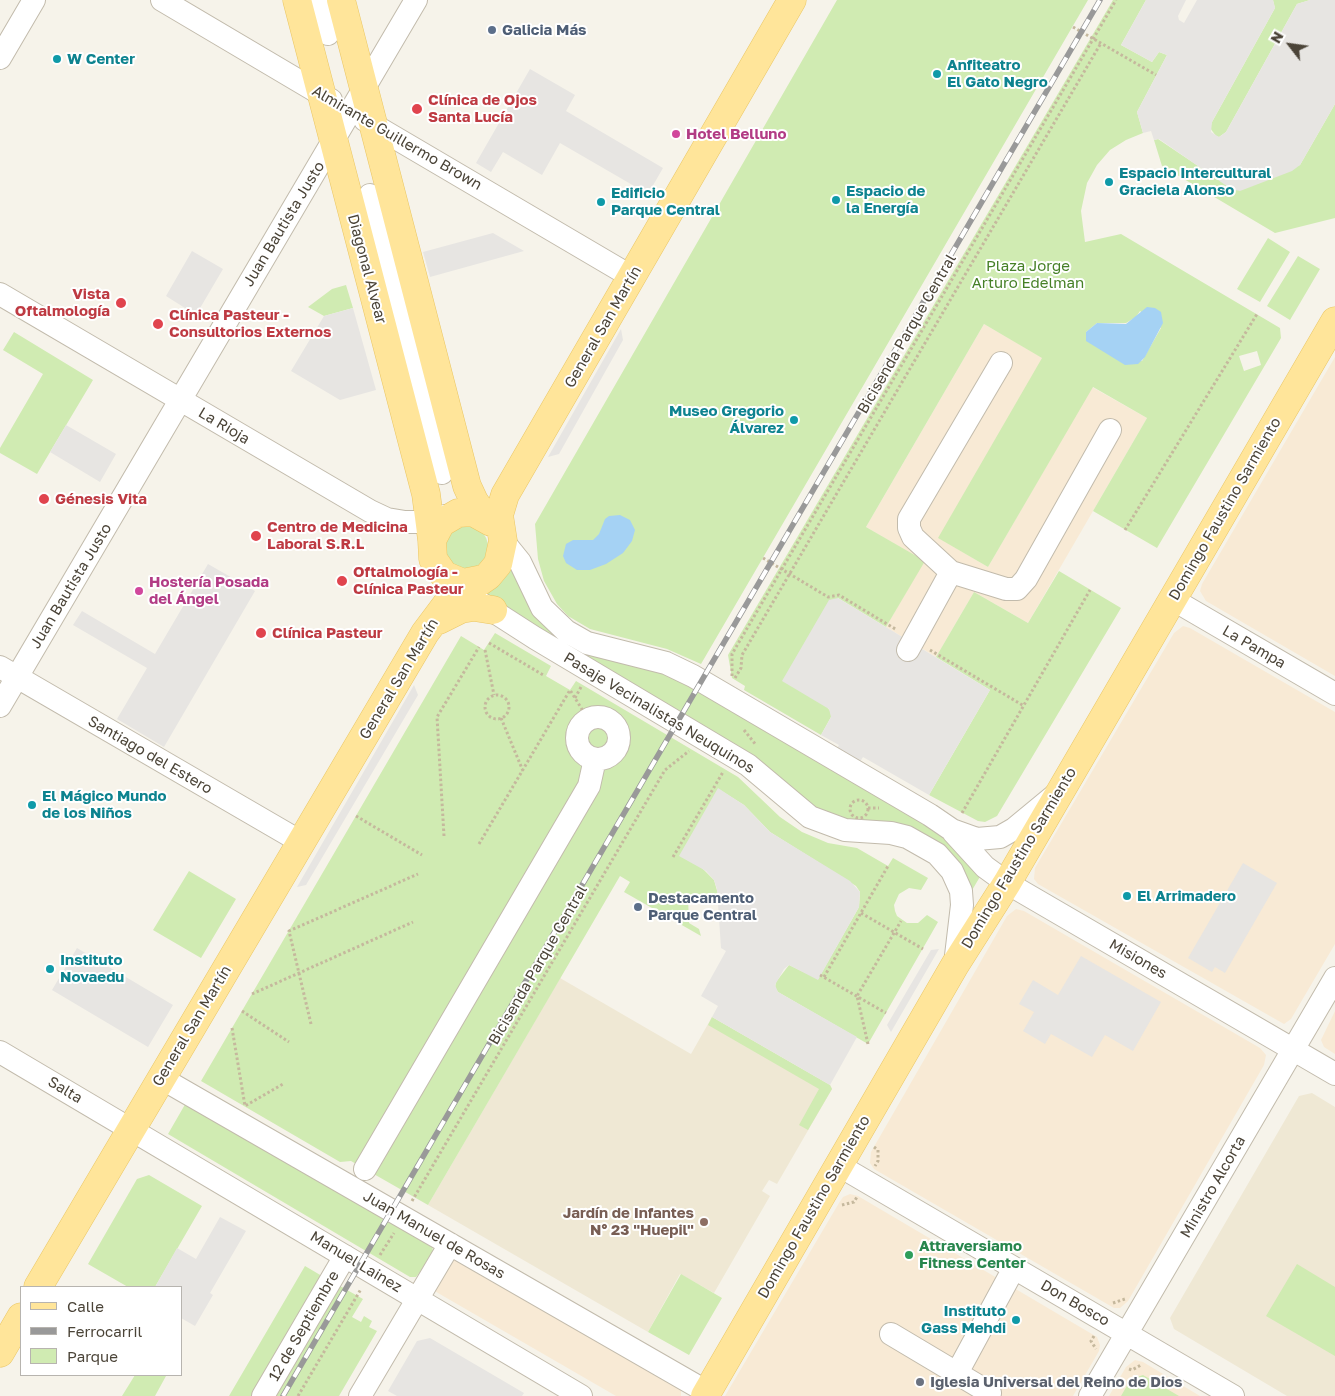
<!DOCTYPE html>
<meta charset="utf-8">
<style>
body{margin:0}
#map{position:relative;width:1335px;height:1396px;overflow:hidden;background:#f6f3ea;font-family:"Golos Text",sans-serif}
canvas{display:block}
.legend{position:absolute;left:20px;top:1286px;width:162px;height:90px;box-sizing:border-box;background:#fff;border:1px solid #b7b4af;margin:0;padding:6px 9px;list-style:none;font-size:15px;color:#4b4438}
.legend li{display:flex;align-items:center;gap:10px;height:25px}
.legend b{width:25px;border:1px solid #b7b4af}
.north{position:absolute;left:1265px;top:20px;width:50px;height:50px;-webkit-text-stroke:4px #fff;paint-order:stroke;rotate:300deg;font-size:14px;font-weight:700;line-height:20px;text-align:center;color:#4b4438}
.north::after{content:'';display:block;margin:auto;width:18px;height:22px;background:#4b4438;clip-path:polygon(50% 0,100% 100%,50% 72%,0 100%)}
</style>
<div id="map">
<canvas width="1335" height="1396"></canvas>
<ul class="legend">
<li><b style="height:6px;background:#ffe59a"></b>Calle</li>
<li><b style="height:6px;background:#999"></b>Ferrocarril</li>
<li><b style="height:14px;background:#d0ebb2"></b>Parque</li>
</ul>
<div class="north">N</div>
</div>
<script>
const c = document.querySelector('canvas').getContext('2d');
c.lineJoin = 'round';
function paint(path, color) {
  c.fillStyle = color;
  c.fill(path, 'evenodd');
}
function poly(rows) {
  const path = new Path2D();
  for (const r of rows) {
    if (r.length === 3) {
      path.moveTo(r[0] + r[2], r[1]);
      path.arc(r[0], r[1], r[2], 0, 2 * Math.PI);
      continue;
    }
    path.moveTo(r[0], r[1]);
    for (let i = 2; i < r.length; i += 2) path.lineTo(r[i], r[i + 1]);
  }
  return path;
}
function stroke(path, color, width, dash) {
  c.strokeStyle = color;
  c.lineWidth = width;
  c.lineCap = dash ? 'butt' : 'round';
  c.setLineDash(dash || []);
  c.stroke(path);
}
function drawText(font, color, halo, rows, align = 'center') {
  c.font = font + ' "Golos Text",sans-serif';
  c.lineWidth = 4;
  c.setLineDash([]);
  c.textBaseline = 'middle';
  c.strokeStyle = halo;
  c.fillStyle = color;
  for (const [text, x, y, turn = 0] of rows) {
    c.save();
    c.translate(x, y);
    c.rotate((+turn || 0) * Math.PI / 180);
    c.textAlign = isNaN(turn) ? turn : align;
    if (halo) c.strokeText(text, 0, 0);
    c.fillText(text, 0, 0);
    c.restore();
  }
}
const commercial = poly([
 [984,324,1043,358,939,538,988,567,1092,387,1147,418,1028,623,974,592,936,657,886,627,924,561,866,527],
 [1335,357,1335,676,1206,601,1200,591,1202,584],
 [1183,626,1190,628,1335,712,1335,944,1291,1019,1284,1024,1038,884,1034,879,1035,868,1174,633],
 [1016,909,1024,911,1260,1048,1266,1055,1264,1065,1128,1301,1120,1308,1114,1308,874,1169,870,1163,871,1152,1007,916],
 [1335,1011,1335,1054,1324,1047,1321,1040],
 [850,1194,858,1196,1097,1337,1100,1345,1099,1351,1073,1396,725,1396,839,1203,843,1197],
 [452,1257,681,1389,681,1396,616,1396,438,1293,435,1291],
 [1135,1360,1143,1362,1200,1396,1109,1396,1126,1367]
]);
const education = poly([
 [560,978,691,1054,712,1017,830,1085,832,1089,777,1184,769,1180,762,1191,770,1196,714,1293,680,1274,648,1332,428,1205],
 [1312,1093,1335,1107,1335,1396,1287,1396,1174,1329,1170,1318,1299,1096]
]);
const green = poly([
 [837,0,1088,0,701,664,667,649,590,629,568,616,557,604,544,581,538,559,535,524],
 [1113,0,1146,0,1121,45,1152,62,1159,52,1167,55,1137,112,1143,133,1126,140,1110,150,1097,165,1087,183,1081,211,1085,242,1121,234,1280,328,1281,338,1157,548,1093,511,1147,418,1093,387,988,567,938,538,1042,358,984,324,866,527,925,561,886,627,838,598,826,706,831,712,831,717,821,735,744,690,745,686,732,678,728,655],
 [1140,311,1161,328,1142,361,1086,332,1097,323,1126,323,1136,317],
 [1257,351,1261,365,1244,371,1239,356],
 [1273,0,1310,0,1297,4,1226,132,1219,137,1216,136,1210,128,1212,122,1275,8],
 [1335,104,1335,218,1275,233,1162,166,1154,140,1158,139,1231,188,1300,165],
 [1268,238,1290,252,1260,302,1237,289],
 [1298,256,1320,269,1290,320,1267,306],
 [346,285,353,308,324,316,308,307,332,289],
 [14,332,93,380,37,474,0,453,0,448,43,374,3,350],
 [466,547,22],
 [514,563,535,604,651,665,930,823,981,875,968,897,958,869,838,822,485,595,504,579],
 [1059,571,1121,608,997,816,985,822,978,821,929,795,990,690,936,657,974,592,1028,623],
 [495,633,551,666,546,676,570,690,576,681,738,777,780,817,802,832,828,843,857,848,888,866,893,858,928,878,921,890,909,888,899,894,894,905,895,911,897,916,907,923,918,923,927,915,938,922,868,1044,778,992,775,988,776,982,789,965,818,979,859,907,860,892,856,886,770,832,744,805,718,789,702,868,714,880,718,894,688,897,689,923,699,929,701,936,624,892,630,882,620,876,428,1205,351,1161,340,1162,201,1081,461,636,484,650],
 [189,871,236,899,201,958,153,930],
 [712,1017,830,1085,832,1089,808,1130,799,1125,819,1089,708,1025],
 [187,1101,432,1245,433,1251,420,1272,416,1277,410,1277,168,1134],
 [149,1175,202,1206,155,1287,128,1287,88,1264,137,1179],
 [1297,1264,1335,1287,1335,1356,1266,1316],
 [305,1266,327,1279,258,1396,229,1396],
 [681,1274,722,1298,689,1355,648,1332],
 [333,1282,363,1299,352,1317,361,1322,364,1316,372,1321,369,1327,377,1331,339,1396,267,1396],
 [135,1375,164,1375,166,1376,155,1396,122,1396],
 [1143,1375,1179,1396,1121,1396,1131,1379]
]);
const parking = poly([
 [1146,0,1186,0,1178,16,1179,20,1184,23,1197,0,1273,0,1275,8,1212,122,1211,132,1219,137,1226,132,1297,4,1310,0,1335,0,1335,104,1300,165,1292,171,1240,191,1231,189,1159,139,1154,140,1151,131,1143,133,1137,112,1167,55,1159,52,1152,62,1121,45],
 [530,69,575,95,566,111,663,168,648,194,560,143,542,175,503,152,491,172,476,163],
 [493,233,524,251,430,277,423,252],
 [192,251,223,269,196,315,166,296],
 [353,308,376,390,340,400,291,371,324,316],
 [621,329,623,340,559,454,548,457],
 [66,425,116,454,100,482,50,452],
 [208,564,255,591,164,747,117,719,147,668,73,625,82,611,155,654],
 [838,598,990,690,929,795,863,757,858,765,835,752,839,745,821,735,831,717,829,709,782,681,829,600],
 [414,685,418,695,306,885,297,887],
 [718,788,744,805,770,832,850,881,860,892,859,907,818,980,789,965,784,969,775,985,778,992,857,1037,830,1085,712,1017,718,1006,701,996,726,951,721,948,717,889,714,880,706,871,679,856],
 [1243,863,1277,883,1225,973,1215,967,1212,972,1188,958],
 [77,948,173,1005,148,1047,52,990],
 [939,949,891,1032,887,1025,931,950],
 [1081,956,1161,1002,1133,1051,1105,1035,1092,1057,1051,1034,1045,1044,1023,1031,1034,1012,1019,1004,1033,980,1058,995],
 [220,1217,246,1231,210,1293,213,1295,195,1326,181,1318,181,1287,155,1287,177,1248,196,1259],
 [430,1338,524,1393,522,1396,397,1396,388,1391,417,1341]
]);
const water = poly([
 [1147,307,1155,308,1161,312,1163,323,1145,357,1138,364,1125,365,1086,341,1086,332,1097,323,1126,324],
 [620,515,630,520,635,530,632,541,623,553,606,564,590,570,577,570,566,563,563,556,566,544,573,540,593,540,599,534,605,519,609,516]
]);
const path = poly([
 [1073,27,1156,75],
 [1125,530,1257,314],
 [763,558,828,597,839,595,897,630],
 [489,643,545,676],
 [485,650,494,695],
 [930,650,1024,706],
 [732,676,732,654,1116,0],
 [735,678,741,668,742,655,1101,43],
 [497,707,12],
 [575,698,581,687],
 [501,718,523,771],
 [744,730,756,745],
 [859,809,9],
 [868,808,879,808],
 [962,813,1090,590],
 [356,816,422,855],
 [444,836,437,717,479,647],
 [479,844,570,690,588,719],
 [673,857,723,772],
 [861,913,923,949],
 [820,975,886,1013],
 [824,977,888,866],
 [252,994,413,922],
 [242,1011,289,1042],
 [311,1024,289,931,418,874],
 [232,1028,245,1106,283,1084],
 [868,1044,857,996,901,921],
 [874,1147,878,1150,878,1161,875,1166],
 [412,1201,665,770,689,751],
 [842,1205,854,1202,857,1197],
 [380,1255,394,1233],
 [1113,1303,1125,1299],
 [1094,1336,1091,1341,1096,1349],
 [1129,1369,1132,1370,1141,1365],
 [298,1396,361,1289]
]);
const minor = poly([
 [162,0,331,100],
 [319,0,328,34],
 [0,58,34,0],
 [365,120,632,277],
 [370,195,442,473],
 [0,294,370,511,387,519,405,522,422,522,445,516],
 [503,541,520,562,542,608,566,631,587,643,666,663,693,676,930,815,952,830,977,839,1000,837,1014,829,1054,796],
 [951,572,1006,589,1017,589,1026,579,1110,430],
 [1172,599,1335,694],
 [479,602,535,638,748,765,810,817,845,830,891,833,907,837,937,854,952,871,961,891,962,905,955,964],
 [908,650,951,572,913,537,909,528,909,519,1001,363],
 [0,667,301,842],
 [0,706,416,0],
 [598,738,21],
 [953,832,985,867,1007,883,1335,1074],
 [0,1052,581,1396],
 [161,1078,707,1392],
 [838,1165,1233,1396],
 [365,1169,589,786,595,759],
 [891,1334,990,1393],
 [957,1373,1014,1268],
 [263,1396,345,1256],
 [360,1396,450,1244],
 [1090,1396,1335,978]
]);
const major = poly([
 [297,0,426,494,432,540],
 [341,0,467,486,474,501,486,518],
 [483,579,463,583,444,575,433,559,432,540,441,523,458,513,473,512,491,522],
 [439,620,461,609,474,607,493,610],
 [38,1287,425,633,446,605,488,576,498,564,503,541,499,515,505,495,792,0],
 [0,1353,21,1317],
 [705,1396,955,965,1007,883,1335,321]
]);
const rail = poly([
 [283,1396,1100,0]
]);
const markers = [
 [492,30,5,"#5c6f8a"],
 [57,59,5,"#0f9aa8"],
 [937,74,5,"#0f9aa8"],
 [417,109,6,"#e0444e"],
 [676,134,5,"#d1479c"],
 [1109,182,5,"#0f9aa8"],
 [836,200,5,"#0f9aa8"],
 [601,202,5,"#0f9aa8"],
 [121,303,6,"#e0444e"],
 [158,324,6,"#e0444e"],
 [794,420,5,"#0f9aa8"],
 [44,499,6,"#e0444e"],
 [256,536,6,"#e0444e"],
 [342,581,6,"#e0444e"],
 [139,591,5,"#d1479c"],
 [261,633,6,"#e0444e"],
 [32,805,5,"#0f9aa8"],
 [1127,896,5,"#0f9aa8"],
 [638,907,5,"#5c6f8a"],
 [50,969,5,"#0f9aa8"],
 [704,1222,5,"#8d6e63"],
 [909,1255,5,"#2e9e5b"],
 [1016,1320,5,"#0f9aa8"],
 [920,1382,5,"#6b7280"]
];
const serviceNames = [
 ["Galicia Más",502,30],
 ["Destacamento",648,898],
 ["Parque Central",648,915]
];
const cultureNames = [
 ["W Center",67,59],
 ["Anfiteatro",947,65],
 ["El Gato Negro",947,82],
 ["Espacio Intercultural",1119,173],
 ["Graciela Alonso",1119,190],
 ["Espacio de",846,191],
 ["la Energía",846,208],
 ["Edificio",611,193],
 ["Parque Central",611,210],
 ["Museo Gregorio",784,411,"right"],
 ["Álvarez",784,428,"right"],
 ["El Mágico Mundo",42,796],
 ["de los Niños",42,813],
 ["El Arrimadero",1137,896],
 ["Instituto",60,960],
 ["Novaedu",60,977],
 ["Instituto",1006,1311,"right"],
 ["Gass Mehdi",1006,1328,"right"]
];
const healthNames = [
 ["Clínica de Ojos",428,100],
 ["Santa Lucía",428,117],
 ["Vista",110,294,"right"],
 ["Oftalmología",110,311,"right"],
 ["Clínica Pasteur -",169,315],
 ["Consultorios Externos",169,332],
 ["Génesis Vita",55,499],
 ["Centro de Medicina",267,527],
 ["Laboral S.R.L",267,544],
 ["Oftalmología -",353,572],
 ["Clínica Pasteur",353,589],
 ["Clínica Pasteur",272,633]
];
const hotelNames = [
 ["Hotel Belluno",686,134],
 ["Hostería Posada",149,582],
 ["del Ángel",149,599]
];
const streetNames = [
 ["Almirante Guillermo Brown",397,138,30],
 ["Juan Bautista Justo",284,224,-59],
 ["Diagonal Alvear",367,269,75],
 ["General San Martín",603,327,-60],
 ["Bicisenda Parque Central",907,334,-60],
 ["La Rioja",224,426,31],
 ["Domingo Faustino Sarmiento",1225,509,-60],
 ["Juan Bautista Justo",71,586,-59],
 ["La Pampa",1254,647,30],
 ["General San Martín",399,679,-59],
 ["Pasaje Vecinalistas Neuquinos",659,713,31],
 ["Santiago del Estero",150,755,30],
 ["Domingo Faustino Sarmiento",1019,858,-59],
 ["Misiones",1138,959,30],
 ["Bicisenda Parque Central",538,965,-60],
 ["General San Martín",192,1026,-59],
 ["Salta",65,1090,31],
 ["Ministro Alcorta",1213,1187,-60],
 ["Domingo Faustino Sarmiento",814,1207,-60],
 ["Juan Manuel de Rosas",434,1235,30],
 ["Manuel Lainez",356,1262,31],
 ["Don Bosco",1075,1303,30],
 ["12 de Septiembre",304,1326,-60]
];
const parkNames = [
 ["Plaza Jorge",1028,266],
 ["Arturo Edelman",1028,283]
];
const educationNames = [
 ["Jardín de Infantes",694,1213],
 ["N° 23 \"Huepil\"",694,1230]
];
const leisureNames = [
 ["Attraversiamo",919,1246],
 ["Fitness Center",919,1263]
];
const worshipNames = [
 ["Iglesia Universal del Reino de Dios",930,1382]
];
paint(commercial, '#f8ead5');
paint(education, '#efe8d4');
paint(green, '#d0ebb2');
paint(parking, '#e7e5e2');
paint(water, '#a5d2f4');
stroke(minor, '#c2bbac', 24);
stroke(major, '#eac664', 29);
stroke(path, '#c5b89d', 3, [2.5, 2.5]);
stroke(minor, '#fff', 22);
stroke(major, '#ffe59a', 28);
stroke(rail, '#999', 5.5);
stroke(rail, '#fff', 4, [11]);
for (const [x, y, r, color] of markers) {
  const dot = new Path2D();
  dot.arc(x, y, r, 0, 2 * Math.PI);
  c.fillStyle = color;
  c.fill(dot);
  stroke(dot, '#fff', 2);
}
drawText('bold 15px', '#4e5e75', '#fff', serviceNames, 'left');
drawText('bold 15px', '#0d838f', '#fff', cultureNames, 'left');
drawText('bold 15px', '#be3a42', '#fff', healthNames, 'left');
drawText('bold 15px', '#b23c85', '#fff', hotelNames, 'left');
drawText('15px', '#4b4438', '#fff', streetNames);
drawText('15px', '#468027', '#fff', parkNames);
drawText('bold 15px', '#785e54', '#fff', educationNames, 'right');
drawText('bold 15px', '#27864d', '#fff', leisureNames, 'left');
drawText('bold 15px', '#5b616d', '#fff', worshipNames, 'left');
</script>
